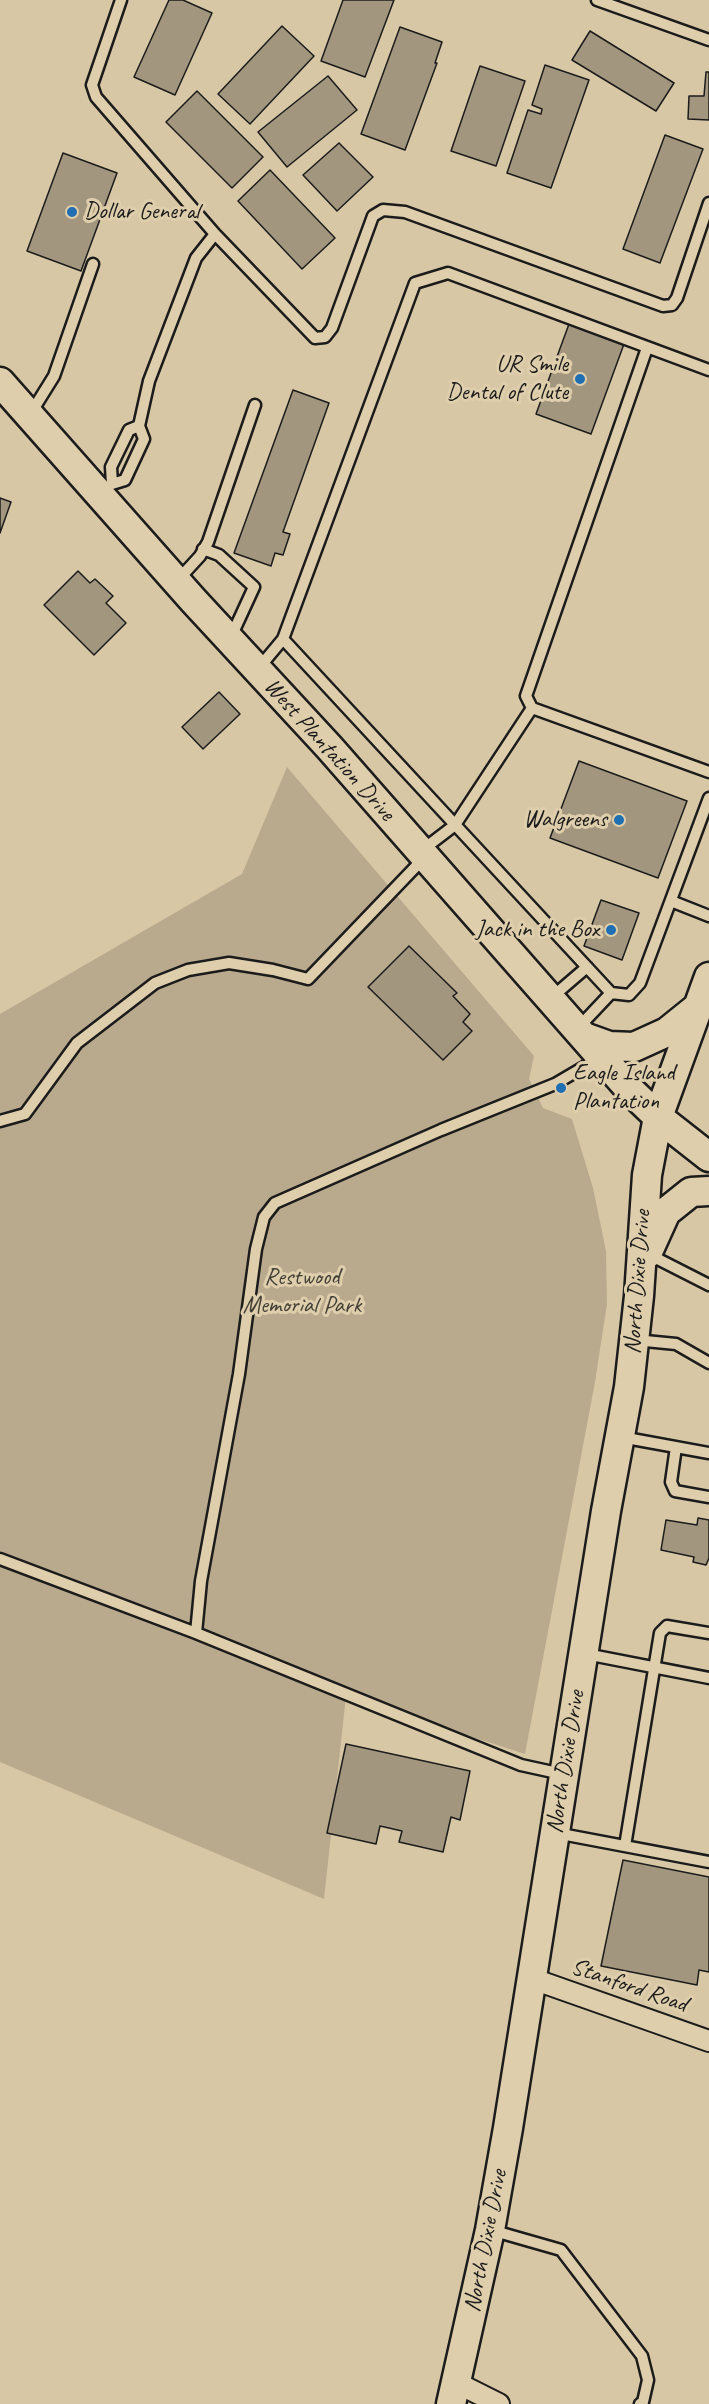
<!DOCTYPE html>
<style>
body{margin:0}
canvas{display:block;background:#d7c7a5}
</style>
<canvas width="709" height="2404"></canvas>
<script>
const c = document.querySelector('canvas').getContext('2d');
c.lineJoin = 'round';
function paint(path, color) {
  c.fillStyle = color;
  c.fill(path, 'evenodd');
}
function poly(rows) {
  const path = new Path2D();
  for (const r of rows) {
    path.moveTo(r[0], r[1]);
    for (let i = 2; i < r.length; i += 2) path.lineTo(r[i], r[i + 1]);
  }
  return path;
}
function stroke(path, color, width, dash) {
  c.strokeStyle = color;
  c.lineWidth = width;
  c.lineCap = dash ? 'butt' : 'round';
  c.setLineDash(dash || []);
  c.stroke(path);
}
function drawText(font, color, halo, rows, align = 'center') {
  c.font = font + ' Caveat,sans-serif';
  c.lineWidth = 6;
  c.setLineDash([]);
  c.textBaseline = 'middle';
  c.strokeStyle = halo;
  c.fillStyle = color;
  for (const [text, x, y, turn = 0] of rows) {
    c.save();
    c.translate(x, y);
    c.rotate((+turn || 0) * Math.PI / 180);
    c.textAlign = isNaN(turn) ? turn : align;
    if (halo) c.strokeText(text, 0, 0);
    c.fillText(text, 0, 0);
    c.restore();
  }
}
const green = poly([
 [287,767,534,1056,529,1079,543,1108,572,1119,593,1188,606,1251,607,1304,595,1382,525,1754,346,1696,324,1899,0,1762,0,1014,242,874]
]);
const building = poly([
 [169,0,183,0,212,13,175,95,134,77,169,0],
 [343,0,394,0,365,77,321,61,343,0],
 [282,26,314,56,250,124,218,94,282,26],
 [400,27,442,42,435,63,437,63,405,150,361,134,400,27],
 [590,31,674,83,656,111,572,60,590,31],
 [545,65,589,80,551,188,507,173,528,110,541,114,542,109,532,105,545,65],
 [480,66,525,81,496,166,451,151,480,66],
 [706,72,709,72,709,120,688,119,689,96,704,96,706,72],
 [328,76,357,110,287,167,258,132,328,76],
 [197,91,263,157,232,188,166,122,197,91],
 [665,135,703,149,660,263,623,249,665,135],
 [339,143,373,177,337,211,303,175,339,143],
 [63,153,117,173,81,271,27,251,63,153],
 [270,170,335,238,302,269,238,201,270,170],
 [569,324,624,344,591,434,536,414,569,324],
 [293,390,329,403,283,532,290,534,283,555,275,553,271,566,234,553,293,390],
 [0,498,11,502,0,533,0,498],
 [78,571,90,583,95,579,113,596,106,603,126,623,94,655,44,605,78,571],
 [219,692,240,714,203,749,182,727,219,692],
 [579,761,687,801,658,878,550,838,579,761],
 [601,900,639,913,622,960,584,946,601,900],
 [409,946,457,993,453,996,470,1014,463,1022,472,1031,443,1060,368,987,409,946],
 [698,1518,709,1520,709,1558,706,1565,693,1562,694,1557,661,1550,666,1520,697,1525,698,1518],
 [346,1744,470,1771,460,1820,451,1817,443,1852,399,1842,402,1831,380,1826,376,1844,327,1833,346,1744],
 [623,1860,709,1877,709,1972,699,1970,697,1985,601,1966,623,1860]
]);
const lane = poly([
 [121,0,92,85,96,97,215,234,315,338,325,337,332,328,373,216,383,210,405,212,663,306,672,305,677,298,709,203],
 [597,0,709,40],
 [647,348,526,696,532,708,709,772],
 [31,413,54,376,93,264],
 [139,426,129,430,111,467,112,484,125,480,144,439,139,426,149,381,196,258,215,234],
 [203,549,219,555,254,587,231,637],
 [177,581,200,556,208,542,255,405],
 [283,639,611,993,629,995,640,983,709,798],
 [258,669,283,639,415,283,448,273,709,370],
 [421,851,455,825,532,708],
 [671,901,709,916],
 [551,998,587,967],
 [578,1028,611,993],
 [0,1121,25,1114,77,1043,155,983,188,970,229,963,273,970,308,979,425,857],
 [648,1254,709,1285],
 [635,1340,676,1344,709,1363],
 [621,1437,709,1453],
 [676,1447,671,1482,675,1491,709,1497],
 [0,1559,196,1633,521,1765,562,1774],
 [196,1633,201,1581,239,1374,256,1249,264,1217,275,1203,441,1130,555,1084,601,1057],
 [586,1654,709,1678],
 [556,1833,709,1862],
 [625,1846,660,1633,667,1626,709,1633],
 [491,2230,561,2250,642,2356,648,2380,643,2402,640,2404]
]);
const street = poly([
 [533,1979,709,2041],
 [457,2383,499,2404]
]);
const secondary = poly([
 [0,382,193,600,329,747,632,1092,658,1117,709,1157],
 [584,1037,609,1046,634,1047,667,1032,698,1007],
 [647,1254,666,1212,691,1192,709,1191],
 [451,2404,490,2230,508,2128,606,1511,629,1387,639,1296,647,1175,658,1117,709,977]
]);
const markers = [
 [72,212,6,"#1f6fb2"],
 [580,379,6,"#1f6fb2"],
 [619,820,6,"#1f6fb2"],
 [611,930,6,"#1f6fb2"],
 [561,1088,6,"#1f6fb2"]
];
const poiNames = [
 ["Dollar General",84,212,"left"],
 ["UR Smile",568,365],
 ["Dental of Clute",568,393],
 ["Walgreens",607,820],
 ["Jack in the Box",599,930],
 ["Eagle Island",573,1074,"left"],
 ["Plantation",573,1102,"left"]
];
const streetNames = [
 ["West Plantation Drive",329,750,48],
 ["North Dixie Drive",638,1282,-86],
 ["North Dixie Drive",566,1762,-81],
 ["Stanford Road",629,1986,19],
 ["North Dixie Drive",486,2241,-79]
];
const parkNames = [
 ["Restwood",302,1278],
 ["Memorial Park",302,1306]
];
paint(green, '#b9aa8e');
paint(building, '#a3967e');
stroke(building, '#1c1c1c', 1.5);
stroke(lane, '#1c1c1c', 15);
stroke(street, '#1c1c1c', 24);
stroke(secondary, '#1c1c1c', 33);
stroke(lane, '#dfceab', 10);
stroke(street, '#dfceab', 20);
stroke(secondary, '#dfceab', 28);
for (const [x, y, r, color] of markers) {
  const dot = new Path2D();
  dot.arc(x, y, r, 0, 2 * Math.PI);
  c.fillStyle = color;
  c.fill(dot);
  stroke(dot, '#dfceab', 2);
}
drawText('24px', '#1c1c1c', '#dfceab', poiNames, 'right');
drawText('24px', '#1c1c1c', '#dfceab', streetNames);
drawText('24px', '#434038', '#dfceab', parkNames);
</script>
